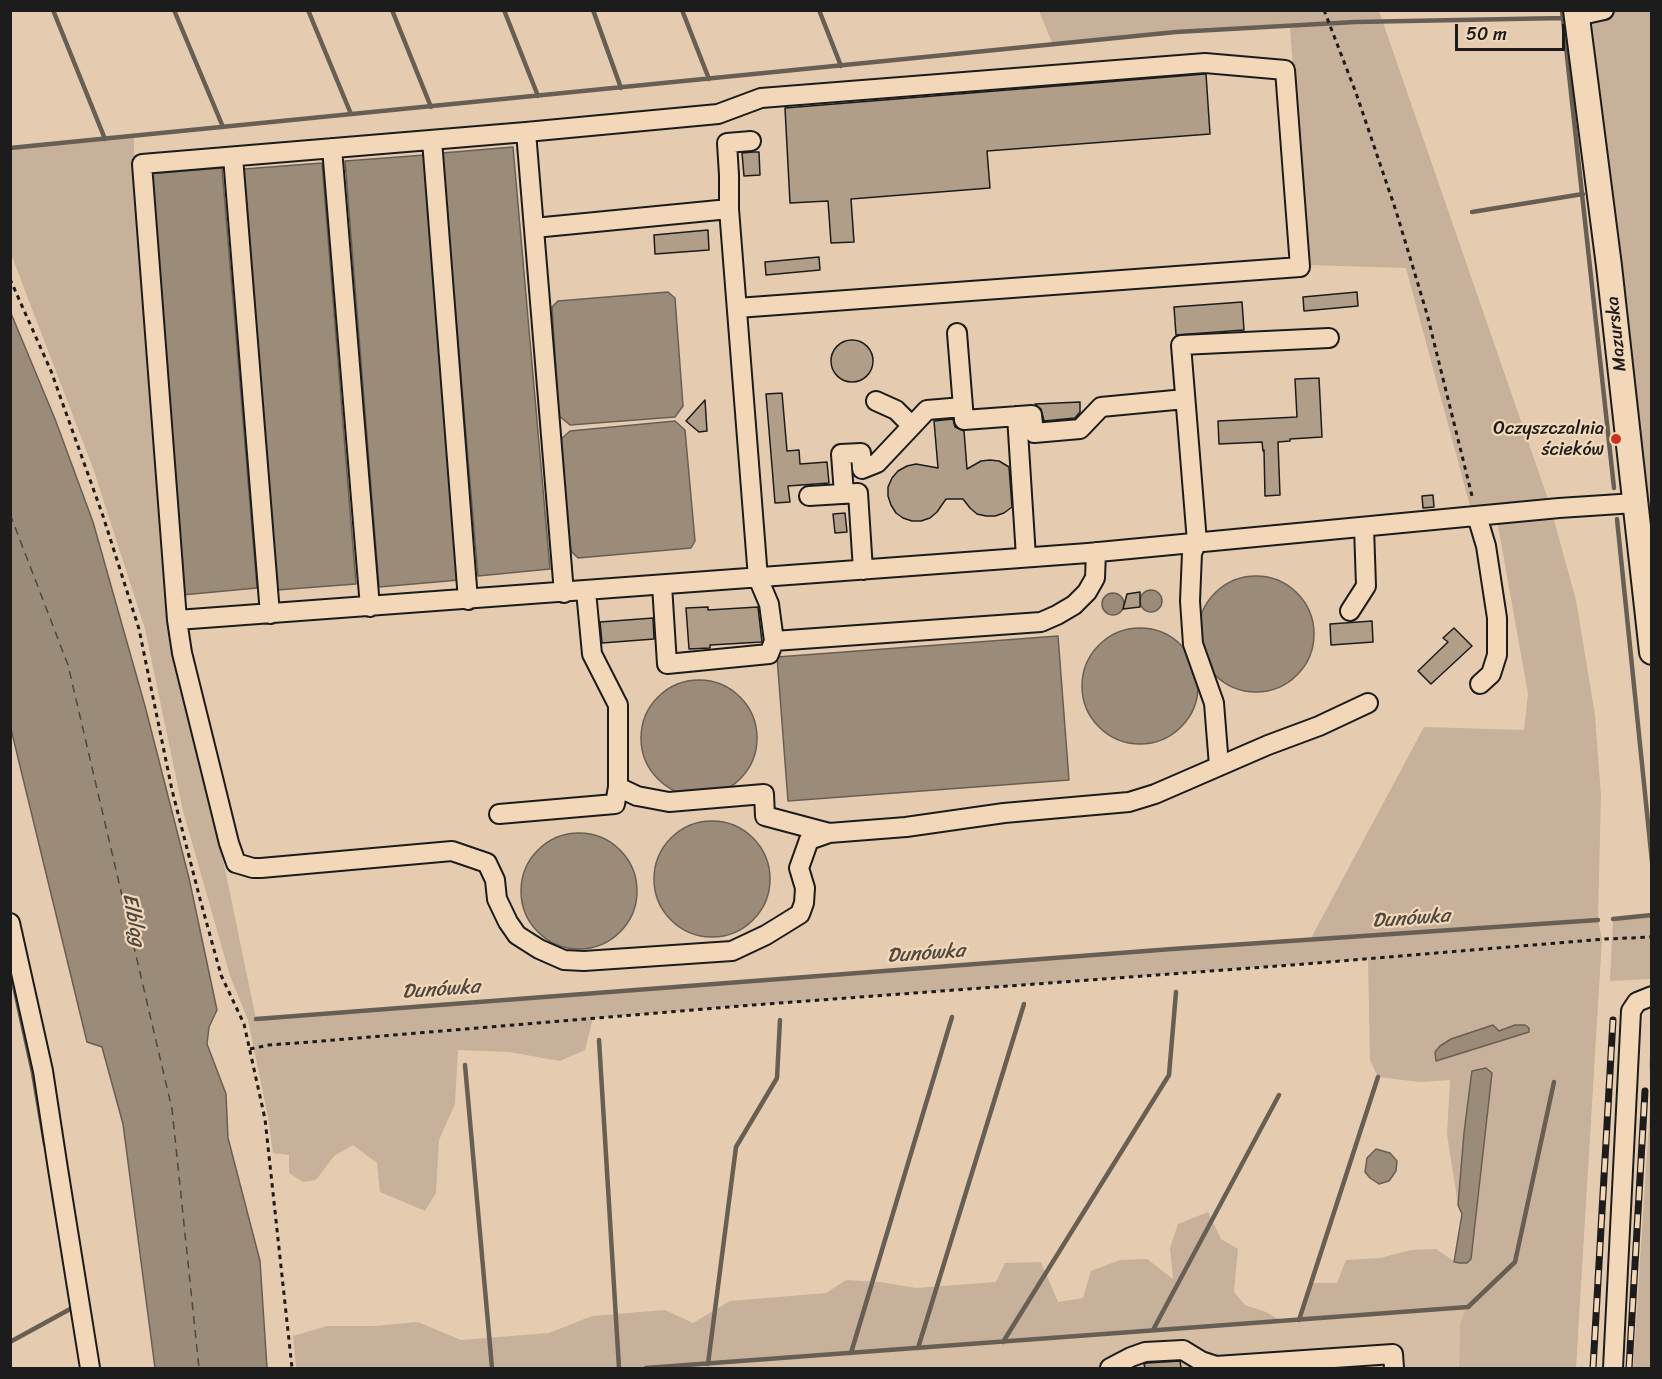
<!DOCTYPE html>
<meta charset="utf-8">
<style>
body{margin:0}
#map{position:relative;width:1662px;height:1379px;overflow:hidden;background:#e5ccb0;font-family:Sriracha,sans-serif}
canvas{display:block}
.frame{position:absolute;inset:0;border:12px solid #1c1c1c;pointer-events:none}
.scale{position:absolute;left:1455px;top:24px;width:110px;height:27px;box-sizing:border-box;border:3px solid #1c1c1c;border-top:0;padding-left:8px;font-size:18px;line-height:21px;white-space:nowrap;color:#1c1c1c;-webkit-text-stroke:4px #f2d7b9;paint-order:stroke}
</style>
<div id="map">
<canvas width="1662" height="1379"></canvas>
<div class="frame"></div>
<div class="scale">50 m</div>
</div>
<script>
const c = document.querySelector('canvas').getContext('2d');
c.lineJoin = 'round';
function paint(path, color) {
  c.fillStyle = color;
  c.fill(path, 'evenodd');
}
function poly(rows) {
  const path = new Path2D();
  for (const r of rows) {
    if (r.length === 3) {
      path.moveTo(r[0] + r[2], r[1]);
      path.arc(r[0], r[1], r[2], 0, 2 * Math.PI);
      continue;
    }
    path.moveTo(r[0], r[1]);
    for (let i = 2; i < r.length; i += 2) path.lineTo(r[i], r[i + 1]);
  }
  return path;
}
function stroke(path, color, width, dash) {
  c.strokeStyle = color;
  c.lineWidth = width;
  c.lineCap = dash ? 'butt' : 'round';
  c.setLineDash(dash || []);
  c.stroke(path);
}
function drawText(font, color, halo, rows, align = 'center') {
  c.font = font + ' Sriracha,sans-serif';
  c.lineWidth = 4.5;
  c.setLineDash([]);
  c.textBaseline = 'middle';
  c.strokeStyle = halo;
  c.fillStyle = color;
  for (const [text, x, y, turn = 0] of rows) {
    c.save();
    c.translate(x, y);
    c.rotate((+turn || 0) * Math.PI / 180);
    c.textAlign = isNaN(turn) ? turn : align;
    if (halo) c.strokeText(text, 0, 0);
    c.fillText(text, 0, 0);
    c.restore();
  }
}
const built = poly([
 [1468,1307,1460,1323,1459,1368,646,1368]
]);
const green = poly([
 [1039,11,1379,11,1549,502,1576,600,1595,715,1601,795,1598,920,1602,939,1576,1368,1459,1368,1460,1323,1467,1307,1299,1320,1311,1283,1337,1283,1346,1260,1380,1258,1411,1250,1436,1249,1454,1261,1462,1214,1458,1205,1447,1134,1450,1080,1420,1082,1378,1077,1370,1060,1368,959,753,1005,593,1018,585,1050,560,1061,509,1052,458,1050,455,1104,439,1140,436,1193,425,1211,380,1192,377,1163,353,1145,334,1156,316,1180,303,1182,289,1173,289,1155,273,1153,268,1117,248,1020,230,976,183,811,145,629,93,468,11,254,11,148,134,136,134,161,170,626,226,874,256,1019,1310,940,1424,727,1524,730,1528,694,1497,520,1472,522,1470,506,1406,268,1307,265,1290,27,1176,32,1053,45],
 [1584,11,1651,11,1651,578],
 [1651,916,1651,979,1610,981,1613,919],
 [1651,1048,1651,1368,1633,1368,1651,1092,1649,1063],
 [1208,1212,1221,1239,1238,1249,1234,1292,1245,1305,1266,1312,1282,1321,646,1368,296,1368,293,1336,327,1326,373,1326,418,1322,461,1340,549,1333,592,1316,665,1310,693,1323,730,1301,826,1293,846,1280,880,1282,916,1288,996,1282,1005,1263,1041,1262,1058,1302,1083,1298,1091,1271,1120,1260,1147,1259,1173,1279,1170,1248,1178,1224]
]);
const water = poly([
 [513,147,550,569,478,576,442,153,513,147],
 [425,155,459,580,379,587,345,161,425,155],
 [322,163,356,584,277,590,244,169,322,163],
 [222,168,257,588,182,595,146,174,222,168],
 [668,292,675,298,683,406,675,417,570,425,559,416,552,307,558,301,668,292],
 [10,311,55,419,93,522,145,706,189,878,217,1010,209,1027,207,1044,226,1094,228,1138,260,1261,267,1368,155,1368,123,1124,102,1047,87,1042,11,729,10,311],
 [675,421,685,430,695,541,691,548,578,558,571,551,559,441,570,431,675,421],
 [1256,634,58],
 [1151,601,11],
 [1113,604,11],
 [1140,686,58],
 [1058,636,1069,780,788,801,777,657,1058,636],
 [699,738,58],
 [712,879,58],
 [579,891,58],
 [1493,1025,1499,1031,1515,1025,1525,1025,1529,1028,1529,1032,1436,1061,1435,1052,1440,1046,1451,1039,1493,1025],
 [1486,1068,1492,1073,1471,1259,1467,1263,1460,1263,1454,1262,1462,1214,1458,1205,1464,1133,1471,1078,1472,1071,1486,1068],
 [1376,1149,1390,1153,1397,1161,1396,1171,1389,1181,1379,1184,1370,1178,1365,1172,1367,1158,1376,1149]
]);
const stream = poly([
 [53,10,105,139],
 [174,10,223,127],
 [308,10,351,114],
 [392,10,431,107],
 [504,10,538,96],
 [593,10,621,88],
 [682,10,709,79],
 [819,10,841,66],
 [1562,10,1614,488],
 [10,148,1176,32,1355,22,1563,18],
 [1472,212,1583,194],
 [1617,519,1652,862],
 [1613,919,1652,915],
 [10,968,33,1073,45,1144],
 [256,1019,1172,949,1598,920],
 [599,1040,619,1368],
 [465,1065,492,1368],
 [1299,1320,1378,1077],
 [1153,1330,1279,1095],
 [10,1342,72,1308],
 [1003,1342,1169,1075,1176,992],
 [918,1348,1024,1004],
 [851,1353,952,1017],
 [708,1364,736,1147,777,1078,780,1020],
 [646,1368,1468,1307,1515,1262,1554,1082]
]);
const ferry = poly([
 [10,514,68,665,172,1109,199,1368]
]);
const building = poly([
 [1205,74,1206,74,1210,134,987,151,990,188,851,199,854,242,831,243,828,201,790,203,785,108,1205,74],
 [753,152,759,152,760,175,744,176,742,153,753,152],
 [708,230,709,250,655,254,654,235,708,230],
 [819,257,820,270,766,275,765,262,819,257],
 [1357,292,1358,306,1304,311,1303,297,1357,292],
 [1242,302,1244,330,1176,335,1174,307,1242,302],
 [852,361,21],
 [1319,378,1322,437,1290,439,1290,441,1278,442,1280,495,1265,496,1264,450,1263,451,1262,442,1219,444,1218,421,1297,417,1295,379,1319,378],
 [782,393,787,451,799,450,800,464,827,462,829,483,788,486,790,502,775,503,766,394,782,393],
 [705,400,707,431,699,432,686,421,705,400],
 [1080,402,1080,412,1075,418,1044,421,1041,409,1035,404,1080,402],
 [953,419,955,427,964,431,967,469,981,461,990,460,999,461,1009,467,1012,507,1004,513,995,516,986,516,977,514,970,508,963,499,946,499,937,512,930,518,921,521,912,521,903,518,896,513,891,505,888,496,888,487,892,478,898,471,907,466,916,464,938,468,934,421,953,419],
 [1433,495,1434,507,1423,508,1422,496,1433,495],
 [845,513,847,532,835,533,833,514,845,513],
 [1140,592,1140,607,1123,609,1127,594,1140,592],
 [708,607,708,610,758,607,762,642,710,645,710,648,689,649,686,608,708,607],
 [653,618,654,639,602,643,600,622,653,618],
 [1372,621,1373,642,1331,645,1330,624,1372,621],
 [1454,628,1472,646,1431,684,1418,671,1448,642,1443,638,1454,628],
 [1180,1361,1181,1368,1145,1368,1144,1364,1147,1363,1180,1361]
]);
const path = poly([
 [1324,10,1356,93,1396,211,1427,314,1473,500],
 [10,279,51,371,103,516,139,629,172,790,200,899,221,975,244,1024,265,1119,292,1368],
 [250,1049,269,1045,310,1042,753,1005,1292,965,1605,939,1652,937]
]);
const minor = poly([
 [1577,16,1604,10],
 [526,132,564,593],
 [432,140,468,600],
 [751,141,727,143,729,175,729,209,758,578,769,604,774,641,1041,622,1057,615,1074,605,1087,592,1095,578,1096,552],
 [332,148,370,607],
 [233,157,270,614],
 [534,228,729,209],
 [737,308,1300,267,1285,70,1205,63,761,98,718,114,526,132,142,164,177,620,182,653,212,774,229,843,236,863,253,868,261,868,452,851,487,863,495,880,497,899,508,922,517,935,539,949,564,960,584,961,732,951,766,935,800,914,804,903,805,888,799,868,809,840,829,833,906,827,1004,813,1129,802,1155,794,1268,745,1319,726,1368,703],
 [957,333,964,420,1032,415,1034,433,1080,429,1101,407,1185,399],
 [876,401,896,410,912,426],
 [1017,416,1026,557],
 [844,494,841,454,861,453,862,469,877,463,927,410,963,407],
 [809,496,858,493,863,570],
 [1477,516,1486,546,1497,618,1497,655,1491,674,1480,684],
 [662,585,667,664,769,654,774,641],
 [586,591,592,654,618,705,618,787,637,796,669,802,764,794,765,816,829,833],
 [1350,611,1366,586,1364,527],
 [177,620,1088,553,1559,508,1635,503],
 [1219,766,1214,703,1193,644,1190,601,1192,553,1197,542,1181,345,1329,338],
 [499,814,615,804,618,787],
 [10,923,43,1071,58,1169,90,1368],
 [1110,1368,1131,1357,1145,1352,1183,1350,1201,1361,1216,1366,1393,1354,1394,1368],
 [1613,1368,1631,1011,1637,1002,1652,996]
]);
const major = poly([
 [1576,10,1609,266,1652,652]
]);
const rail = poly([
 [1593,1368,1613,1020],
 [1629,1368,1645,1091]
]);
const markers = [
 [1616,439,6,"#c8321e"]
];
const streetNames = [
 ["Mazurska",1617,334,-96]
];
const poiNames = [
 ["Oczyszczalnia",1604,429],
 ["ścieków",1604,450]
];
const waterNames = [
 ["Dunówka",1411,919,-4],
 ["Elbląg",133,920,80],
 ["Dunówka",926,954,-4],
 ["Dunówka",441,990,-4]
];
paint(built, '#d5bea4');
paint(green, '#c7b19a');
paint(water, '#9b8b79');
stroke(water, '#685f54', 1.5);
stroke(stream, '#685f54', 4.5);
stroke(ferry, '#4f4841', 1.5, [8, 6]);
paint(building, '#b09e89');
stroke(building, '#1c1c1c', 1.5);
stroke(minor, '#1c1c1c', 22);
stroke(major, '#1c1c1c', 28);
stroke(path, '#1c1c1c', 3, [4.5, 4.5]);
stroke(minor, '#f2d7b9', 18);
stroke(major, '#f2d7b9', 24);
stroke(rail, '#1c1c1c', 7);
stroke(rail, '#f2d7b9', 4.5, [14]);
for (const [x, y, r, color] of markers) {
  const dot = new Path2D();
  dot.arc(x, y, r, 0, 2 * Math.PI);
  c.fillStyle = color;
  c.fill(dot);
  stroke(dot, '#f2d7b9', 2);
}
drawText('18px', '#1c1c1c', '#f2d7b9', streetNames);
drawText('18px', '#1c1c1c', '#f2d7b9', poiNames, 'right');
drawText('italic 20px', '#4f4841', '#f2d7b9', waterNames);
</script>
